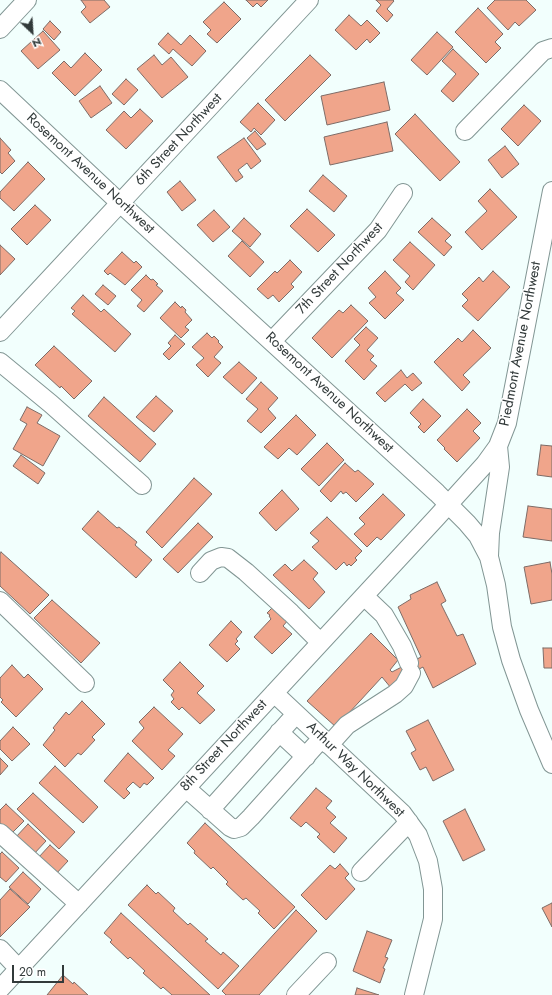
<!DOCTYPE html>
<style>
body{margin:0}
#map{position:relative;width:552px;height:995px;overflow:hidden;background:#f2fffd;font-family:Jost,sans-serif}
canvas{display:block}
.north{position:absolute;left:12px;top:12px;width:40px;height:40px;-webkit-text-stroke:3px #fff;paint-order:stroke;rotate:155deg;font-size:11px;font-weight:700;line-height:16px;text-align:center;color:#323a3a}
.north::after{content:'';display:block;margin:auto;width:14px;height:18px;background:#323a3a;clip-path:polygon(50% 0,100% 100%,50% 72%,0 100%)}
.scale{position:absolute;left:12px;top:965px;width:52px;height:18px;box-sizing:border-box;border:2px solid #323a3a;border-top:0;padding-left:5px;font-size:12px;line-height:14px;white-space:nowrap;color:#323a3a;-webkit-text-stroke:3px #fff;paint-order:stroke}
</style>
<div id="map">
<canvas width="552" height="995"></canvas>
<div class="north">N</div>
<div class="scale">20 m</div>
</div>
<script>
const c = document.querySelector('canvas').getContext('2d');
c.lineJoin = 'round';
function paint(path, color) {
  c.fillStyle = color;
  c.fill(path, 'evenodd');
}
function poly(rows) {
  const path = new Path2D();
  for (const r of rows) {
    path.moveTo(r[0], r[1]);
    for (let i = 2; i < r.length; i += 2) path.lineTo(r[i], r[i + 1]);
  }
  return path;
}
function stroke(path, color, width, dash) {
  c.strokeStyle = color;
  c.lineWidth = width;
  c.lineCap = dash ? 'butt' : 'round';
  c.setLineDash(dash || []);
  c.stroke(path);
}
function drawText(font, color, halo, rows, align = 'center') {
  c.font = font + ' Jost,sans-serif';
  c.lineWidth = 3;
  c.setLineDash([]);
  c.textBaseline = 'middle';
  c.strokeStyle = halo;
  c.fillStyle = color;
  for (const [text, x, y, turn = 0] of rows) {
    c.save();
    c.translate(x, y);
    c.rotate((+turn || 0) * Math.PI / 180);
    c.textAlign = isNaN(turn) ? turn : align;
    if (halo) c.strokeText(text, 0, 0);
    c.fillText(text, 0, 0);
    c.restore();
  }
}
const building = poly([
 [81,0,104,0,110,7,90,23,81,12,86,7,81,0],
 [246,0,268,0,261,7,257,3,253,7,246,0],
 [376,0,393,0,394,1,387,9,393,15,387,22,376,11,381,5,376,0],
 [495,0,526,0,536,10,519,26,515,22,508,30,487,8,495,0],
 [224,2,241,19,217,43,207,34,211,30,203,22,224,2],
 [478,8,503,34,495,42,501,48,486,63,455,32,478,8],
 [349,15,361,26,367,20,380,33,370,43,367,39,356,50,335,30,349,15],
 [50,21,61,32,54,40,43,29,50,21],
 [43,31,60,50,38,69,21,51,43,31],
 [437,32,453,47,427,75,411,60,437,32],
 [168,33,181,45,190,35,206,51,192,66,173,49,169,54,158,44,168,33],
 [453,49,479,74,453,102,441,91,456,74,442,61,453,49],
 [85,53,102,70,75,96,52,73,64,61,71,68,85,53],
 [154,55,162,65,171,57,188,77,162,98,137,69,154,55],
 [310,55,331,75,285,121,265,100,310,55],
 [126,79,138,90,124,105,112,94,126,79],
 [384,82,390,110,327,125,321,96,384,82],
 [100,86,112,103,91,118,79,101,100,86],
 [258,103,275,120,261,135,254,128,251,132,240,122,258,103],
 [524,105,541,121,518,146,501,129,524,105],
 [140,109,153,121,126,149,106,130,124,111,131,118,140,109],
 [415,114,460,162,440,181,395,134,415,114],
 [387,122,393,151,330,165,324,137,387,122],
 [255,131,266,144,257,150,247,138,255,131],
 [0,138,11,150,8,153,15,161,2,174,0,172,0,138],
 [244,138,261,161,251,169,247,163,238,170,243,177,236,182,217,157,244,138],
 [505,146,519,164,502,178,488,160,505,146],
 [28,162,45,179,14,211,0,198,0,192,28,162],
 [323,175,347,196,334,212,309,191,323,175],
 [180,181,196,200,182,211,167,192,180,181],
 [490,189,517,217,482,250,465,232,487,211,478,201,490,189],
 [35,205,51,220,27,245,11,229,35,205],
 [307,209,335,235,318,252,290,226,307,209],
 [214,210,230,227,213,242,197,225,214,210],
 [244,218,261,234,250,247,232,231,244,218],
 [432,218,451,235,445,241,452,247,444,256,418,232,432,218],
 [242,241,264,262,250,277,228,256,242,241],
 [410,242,435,265,413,290,405,282,410,276,393,260,410,242],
 [0,245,15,259,0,275,0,245],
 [122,252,134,263,136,261,142,267,125,285,110,273,108,275,104,271,122,252],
 [290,260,302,272,291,284,294,287,279,302,273,295,268,299,257,289,275,271,277,273,290,260],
 [385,271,401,288,396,293,404,300,385,319,369,303,376,297,368,288,385,271],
 [493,271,510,287,478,321,462,306,468,300,462,294,479,277,483,282,493,271],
 [146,275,151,280,153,279,158,284,156,285,163,291,144,312,137,306,142,300,131,290,146,275],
 [103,285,116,296,108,305,95,294,103,285],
 [83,295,101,312,104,309,131,334,115,352,72,314,75,311,71,308,83,295],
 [175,302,181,308,182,306,186,310,185,312,192,320,185,327,189,330,181,338,160,318,175,302],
 [351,305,368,321,332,358,312,338,339,310,343,313,351,305],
 [366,327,378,338,367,350,374,356,370,360,377,366,364,380,345,361,360,345,354,339,366,327],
 [473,330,491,348,463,375,470,382,462,391,434,362,458,338,462,342,473,330],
 [207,333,212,338,214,336,219,341,218,342,223,347,214,357,221,363,208,377,196,365,204,358,192,347,207,333],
 [175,335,185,344,169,360,163,354,171,346,168,343,175,335],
 [54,346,92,381,74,399,61,386,60,388,35,365,54,346],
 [239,362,257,378,242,394,223,377,239,362],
 [401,370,407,378,413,373,422,383,412,391,405,384,385,402,376,393,401,370],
 [261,382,278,398,268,409,276,418,261,433,247,421,258,409,246,399,261,382],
 [156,396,173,411,154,432,136,417,156,396],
 [104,397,156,444,140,462,88,416,104,397],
 [423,399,441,416,424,433,418,427,421,424,410,413,423,399],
 [27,407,42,415,37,423,60,436,43,466,13,449,27,424,20,420,27,407],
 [467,409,481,423,473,431,480,438,457,462,444,449,445,448,437,440,467,409],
 [296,415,316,435,297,455,289,448,278,459,264,447,296,415],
 [327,443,344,460,319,486,301,469,327,443],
 [541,445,552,446,552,477,537,475,541,445],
 [21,455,45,473,38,484,13,466,21,455],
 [345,463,355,472,358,470,374,484,356,502,346,492,343,494,341,491,331,502,320,491,345,463],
 [194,478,212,494,162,548,146,532,194,478],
 [282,490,299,509,276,531,259,513,282,490],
 [383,494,405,515,381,540,377,537,367,547,354,534,365,524,359,518,383,494],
 [528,506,552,509,552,541,523,537,528,506],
 [98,511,117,528,119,527,137,542,135,545,152,560,136,578,82,529,98,511],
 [327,517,362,551,355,558,357,560,351,566,349,564,347,566,344,562,336,570,312,547,319,541,310,533,327,517],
 [198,523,213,537,178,573,163,559,198,523],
 [1,552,49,595,30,614,0,586,0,554,1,552],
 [304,560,318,573,313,579,325,592,309,609,273,575,285,564,292,571,304,560],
 [550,562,552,574,552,600,531,604,524,567,550,562],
 [437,582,446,601,441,604,457,636,463,634,476,664,433,688,423,667,398,680,391,688,382,677,336,727,307,701,371,633,398,660,390,670,392,672,421,657,398,607,411,599,410,595,437,582],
 [52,600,100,643,81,663,34,618,52,600],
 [274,606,289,619,283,626,292,634,272,654,254,637,271,619,269,616,270,615,267,613,274,606],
 [231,621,242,632,236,639,238,641,235,644,240,649,227,662,209,645,231,621],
 [543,648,552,648,552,668,544,668,543,648],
 [180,662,204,686,197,693,215,710,200,724,182,707,179,710,171,702,174,699,171,695,174,691,163,680,180,662],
 [12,665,24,678,28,674,43,689,16,717,1,702,3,700,0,697,0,678,12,665],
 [82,701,105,724,92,737,95,740,81,755,78,753,65,767,43,745,55,730,53,728,66,712,69,715,82,701],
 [154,707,183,734,168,750,175,756,162,770,132,741,144,728,139,722,154,707],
 [428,720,454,770,433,781,426,767,420,770,411,753,416,750,406,731,428,720],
 [13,727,30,744,12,761,0,749,0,741,13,727],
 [128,753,154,778,147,785,144,783,140,788,133,782,126,789,130,793,124,799,104,781,128,753],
 [0,758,8,766,0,775,0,758],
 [55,766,98,807,83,823,39,783,55,766],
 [316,788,332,801,326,808,336,817,330,823,347,838,334,853,317,837,320,834,306,822,301,827,290,818,316,788],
 [33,793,75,832,59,849,17,809,33,793],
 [6,804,24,821,11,834,0,824,0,810,6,804],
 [465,809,485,850,463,861,443,821,465,809],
 [205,823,295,907,274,929,258,913,260,911,246,898,243,900,226,884,228,882,213,867,211,869,194,853,195,851,187,843,205,823],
 [28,824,46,841,33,855,15,838,28,824],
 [50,845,68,861,55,875,38,858,50,845],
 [2,852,19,868,6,882,0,877,0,854,2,852],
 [340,864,349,874,345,878,355,889,326,920,301,895,330,865,335,869,340,864],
 [23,872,41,889,28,904,9,887,23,872],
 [147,885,156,894,158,892,175,908,173,911,188,925,190,923,208,939,205,941,221,955,223,952,239,966,218,989,128,905,147,885],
 [10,889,30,907,0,937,0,900,10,889],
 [552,903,552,927,542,908,552,903],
 [296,910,317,931,259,995,226,995,222,991,296,910],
 [121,913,210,995,172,995,163,987,161,989,143,973,145,971,130,957,128,959,110,942,112,940,104,933,121,913],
 [367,931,392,940,385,957,388,958,383,968,385,969,380,983,353,971,367,931],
 [63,975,73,984,74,982,88,995,47,995,63,975],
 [357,988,379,995,355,995,357,988]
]);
const minor = poly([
 [0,29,27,0],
 [0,90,120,203,437,493,467,523,478,536,489,557,496,585,502,627,511,660,529,710,552,764],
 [465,131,543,51,552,48],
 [0,332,309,0],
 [272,341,378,230,403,193],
 [0,362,51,404,142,485],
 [489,556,490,533,500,467,498,446],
 [200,573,211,561,221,557,228,558,246,572,291,613,320,642],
 [364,596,384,615,402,646,409,663],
 [0,601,85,683],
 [274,693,402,813,418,835,428,861,433,889,433,919,414,995],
 [279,732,306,757],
 [329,745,347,725,395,694,404,686,411,673],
 [186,788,230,827,234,829,241,827,251,817,322,738],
 [210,810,296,714],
 [0,833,79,904],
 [361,872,409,822],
 [0,949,19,969],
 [0,989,437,517,485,464,498,446,507,423,552,191],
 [296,995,327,962]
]);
const streetNames = [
 ["6th Street Northwest",179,140,-47],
 ["Rosemont Avenue Northwest",90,174,43],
 ["7th Street Northwest",340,269,-47],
 ["Piedmont Avenue Northwest",521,344,-79],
 ["Rosemont Avenue Northwest",329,393,43],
 ["8th Street Northwest",224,746,-47],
 ["Arthur Way Northwest",355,770,44]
];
paint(building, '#f0a58b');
stroke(building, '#7d6c67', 1);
stroke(minor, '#829694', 20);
stroke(minor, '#fff', 18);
drawText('14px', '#323a3a', '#fff', streetNames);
</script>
